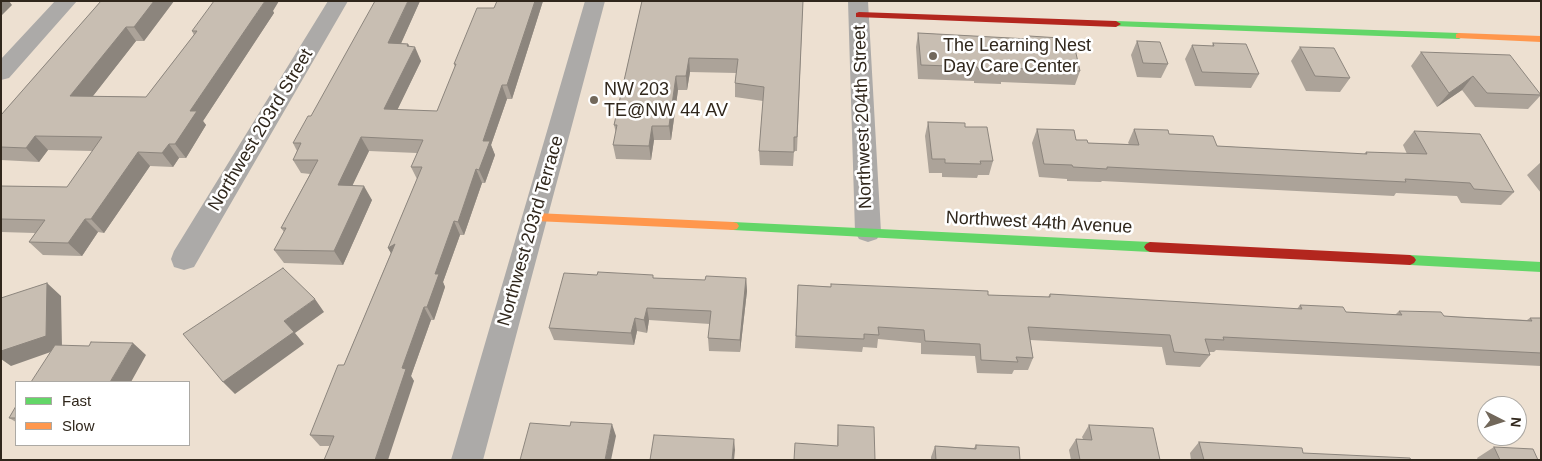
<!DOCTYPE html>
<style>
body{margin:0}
#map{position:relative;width:1542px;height:461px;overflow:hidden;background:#ede0d1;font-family:Arial,sans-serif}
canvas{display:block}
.frame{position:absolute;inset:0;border:2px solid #30271c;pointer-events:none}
.legend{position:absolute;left:15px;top:381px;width:175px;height:65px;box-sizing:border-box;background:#fff;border:1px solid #aca9a4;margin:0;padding:6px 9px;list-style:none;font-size:15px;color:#30271c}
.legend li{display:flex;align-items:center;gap:10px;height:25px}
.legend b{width:25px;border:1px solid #aca9a4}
.north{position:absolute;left:1477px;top:396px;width:50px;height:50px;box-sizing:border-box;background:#fff;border:1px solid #aca9a4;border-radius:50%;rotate:95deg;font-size:14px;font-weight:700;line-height:20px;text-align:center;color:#30271c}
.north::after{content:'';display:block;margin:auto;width:18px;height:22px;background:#72685b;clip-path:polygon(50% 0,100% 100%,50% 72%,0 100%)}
</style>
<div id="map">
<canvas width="1542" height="461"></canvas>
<div class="frame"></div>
<ul class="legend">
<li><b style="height:6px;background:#63d668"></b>Fast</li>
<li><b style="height:6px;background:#ff974d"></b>Slow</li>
</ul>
<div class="north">N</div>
</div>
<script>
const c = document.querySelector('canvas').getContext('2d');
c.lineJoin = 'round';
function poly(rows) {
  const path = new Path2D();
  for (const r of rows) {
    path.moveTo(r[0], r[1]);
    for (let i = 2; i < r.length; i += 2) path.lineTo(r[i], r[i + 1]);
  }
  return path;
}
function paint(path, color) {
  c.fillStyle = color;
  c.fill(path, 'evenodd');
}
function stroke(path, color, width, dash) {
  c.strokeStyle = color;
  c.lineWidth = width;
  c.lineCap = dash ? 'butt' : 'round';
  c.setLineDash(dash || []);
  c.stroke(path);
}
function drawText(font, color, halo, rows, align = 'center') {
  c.font = font + ' Arial,sans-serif';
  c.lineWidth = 5;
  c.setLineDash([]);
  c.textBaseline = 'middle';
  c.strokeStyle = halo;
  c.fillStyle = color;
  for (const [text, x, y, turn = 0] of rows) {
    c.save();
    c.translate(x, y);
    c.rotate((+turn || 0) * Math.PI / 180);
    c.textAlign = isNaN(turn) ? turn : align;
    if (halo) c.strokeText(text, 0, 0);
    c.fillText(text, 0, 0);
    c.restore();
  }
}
const street = poly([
 [55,1,77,1,9,78,1,80,1,59,55,1],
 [328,1,348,1,194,267,184,270,174,267,171,259,174,251,328,1],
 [585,1,605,1,483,460,451,460,585,1],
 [848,1,868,1,881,232,877,239,868,242,859,239,855,232,848,1]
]);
const fast = poly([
 [1116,21,1459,33,1464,36,1459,39,1113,26,1111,24,1116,21],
 [733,222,1150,242,1154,244,1156,247,1154,250,1150,252,733,230,729,229,727,226,729,223,733,222],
 [1410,255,1541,262,1541,272,1410,265,1406,263,1404,260,1406,257,1410,255]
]);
const slow = poly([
 [1459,33,1541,36,1541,42,1456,38,1456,34,1459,33],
 [535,213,733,222,737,223,739,226,737,229,733,230,535,221,529,217,535,213]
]);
const jam = poly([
 [859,12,1116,21,1121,24,1116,27,856,17,856,13,859,12],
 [1150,242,1410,255,1414,257,1416,260,1414,263,1410,265,1150,252,1146,250,1144,247,1146,244,1150,242]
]);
const wall = poly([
 [101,1,174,1,144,41,136,41,93,96,146,97,194,35,192,31,273,11,274,13,203,121,206,125,186,158,179,158,173,167,150,166,104,233,98,232,82,256,43,255,29,242,35,233,1,232,1,186,67,187,93,151,48,150,39,162,1,160,1,115],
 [420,1,401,43,408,44,409,46,421,61,397,110,437,111,455,67,454,64,494,8,497,1,543,1,512,99,507,99,491,145,495,155,485,183,482,183,464,235,460,235,443,282,445,287,434,320,431,320,411,376,414,381,329,446,320,446,310,435,344,365,391,253,388,248,417,179,411,167,417,153,369,151,352,185,372,200,343,265,284,263,274,250,284,232,281,228,310,174,301,173,293,160,297,151,293,143,311,116],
 [642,1,803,1,797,151,794,151,793,166,760,165,759,151,763,101,735,97,735,83,736,73,690,72,687,90,678,90,671,140,654,140,651,160,616,159,613,145,616,133,614,125],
 [918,33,1028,39,1029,36,1080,71,1075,85,1001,82,1001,84,974,83,974,81,918,79,916,47],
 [1137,41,1168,64,1161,78,1137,77,1131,55],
 [1213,43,1259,74,1251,88,1195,86,1185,59,1192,45,1212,46],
 [1300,47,1350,78,1340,92,1306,91,1291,61],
 [1421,52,1541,95,1528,109,1475,107,1462,90,1437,107,1411,66],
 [928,122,965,127,993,161,989,175,978,175,977,178,942,177,942,173,929,173,925,136],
 [1037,129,1088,143,1129,144,1128,143,1134,129,1169,134,1217,146,1364,154,1366,152,1407,154,1403,145,1414,131,1514,192,1501,205,1461,203,1457,196,1396,193,1394,196,1102,181,1101,182,1067,181,1067,179,1039,177,1032,143],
 [1541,162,1541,193,1527,175],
 [654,278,705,280,746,278,747,291,740,352,709,351,708,338,710,324,649,320,647,333,637,331,634,345,554,340,549,328],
 [798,285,988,295,1048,297,1050,294,1297,309,1300,305,1346,312,1395,315,1399,311,1444,316,1527,320,1530,318,1541,318,1541,366,1216,350,1214,352,1209,352,1210,355,1200,367,1166,365,1162,347,1030,340,1033,358,1028,370,1014,370,1012,374,977,373,975,356,921,354,921,343,878,339,877,348,863,347,862,352,795,348],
 [16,406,16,422,9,418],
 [838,425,875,460,837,445],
 [1089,425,1160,460,1071,460,1069,450,1076,439,1083,439,1082,437],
 [1199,442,1303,453,1411,460,1191,460,1190,453],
 [976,445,1020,460,931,460,931,457,935,446,974,448],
 [1494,447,1538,460,1478,460,1477,458]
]);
const shadedWall = poly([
 [1,1,9,1,12,5,1,16],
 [154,1,174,1,144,41,134,27],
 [265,1,279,1,273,11,274,13,203,121,206,125,186,158,175,144,190,111],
 [408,1,420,1,395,57,388,43],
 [535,1,543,1,512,99,507,85],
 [126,27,136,41,82,110,70,96],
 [408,44,412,53,415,47,421,61,391,123,384,109],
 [689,58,690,72,687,90,686,76],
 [676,76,678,90,671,140,669,126],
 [1473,76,1462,90,1437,107,1449,93],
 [502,85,507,99,491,145,495,155,485,183,479,170,483,141],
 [652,126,654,140,651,160,649,146],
 [35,136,48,150,39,162,26,148],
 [361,137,369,151,346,199,338,185],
 [169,144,179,158,173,167,162,153],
 [138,152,150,166,104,233,91,219],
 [476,169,482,183,464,235,458,222],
 [364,186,372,200,343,265,334,251],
 [85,219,98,232,82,256,68,243],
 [454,221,460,235,443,282,445,287,434,320,427,307,435,274],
 [395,244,396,262,388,248],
 [746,278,747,291,740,352,740,340],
 [47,283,61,296,62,348,11,366,1,359,1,351],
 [315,299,324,312,295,333,304,344,235,394,223,382,284,321],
 [424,307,431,320,411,376,414,381,388,460,375,460,402,368],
 [647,308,649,320,647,333,644,320],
 [635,318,637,331,634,345,631,333],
 [133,343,146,355,131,382,110,382],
 [612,424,616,436,611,460,605,460],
 [734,439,735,450,734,460,732,460]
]);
const building = poly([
 [101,1,154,1,134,27,126,27,70,96,146,97,197,31,192,31,214,1,265,1,190,111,197,111,175,144,169,144,162,153,138,152,91,219,85,219,68,243,29,242,45,220,1,219,1,186,67,187,102,137,35,136,26,148,1,147,1,115,101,1],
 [375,1,408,1,388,43,408,44,407,46,415,47,384,109,437,111,456,64,454,64,477,8,494,8,497,1,535,1,507,85,502,85,483,141,490,141,479,170,476,169,458,222,454,221,435,274,439,274,427,307,424,307,402,368,406,369,375,460,324,460,334,436,310,435,338,365,344,365,395,244,388,248,422,167,411,167,423,140,361,137,338,185,364,186,334,251,274,250,286,228,281,228,318,160,293,160,301,143,293,143,308,116,311,116,375,1],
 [642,1,803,1,797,137,794,137,794,152,759,151,764,87,735,83,738,59,689,58,686,76,676,76,669,126,652,126,649,146,613,145,617,125,614,125,642,1],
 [918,33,1029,39,1029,36,1060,38,1061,40,1073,40,1080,71,1004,68,1004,70,978,69,977,67,921,65,918,33],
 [1137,41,1160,42,1168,64,1143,63,1137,41],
 [1213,43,1246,44,1259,74,1202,72,1192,45,1214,46,1213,43],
 [1300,47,1334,48,1350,78,1315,76,1300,47],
 [1421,52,1510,55,1541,95,1487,93,1473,76,1449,93,1421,52],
 [928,122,965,123,965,127,987,127,993,161,980,161,981,164,945,163,945,159,932,159,928,122],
 [1037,129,1074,130,1076,140,1087,140,1088,143,1139,145,1134,129,1168,130,1169,134,1213,136,1217,146,1367,154,1366,152,1427,154,1414,131,1480,134,1514,192,1474,189,1470,183,1405,179,1406,182,1107,167,1107,169,1073,167,1072,165,1044,164,1037,129],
 [283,268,315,299,284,321,294,332,223,382,183,334,283,268],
 [598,272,653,275,653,278,705,280,706,276,746,278,740,340,708,338,711,311,647,308,644,320,635,318,631,333,549,328,564,273,597,275,598,272],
 [47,283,46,336,1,351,1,298,47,283],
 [831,284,988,291,988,295,1050,297,1050,294,1302,309,1300,305,1343,307,1346,312,1402,315,1399,311,1441,312,1444,316,1458,317,1532,321,1530,318,1541,318,1541,353,1223,337,1224,340,1205,339,1210,355,1174,352,1170,335,1028,327,1033,358,1016,357,1018,362,981,360,980,344,925,341,924,330,878,327,879,335,864,334,864,339,796,336,798,285,831,287,831,284],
 [91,342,133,343,110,382,31,382,55,345,89,346,91,342],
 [16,406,16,418,9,418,16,406],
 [571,422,612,424,605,460,520,460,530,423,570,426,571,422],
 [838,425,874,427,875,460,794,460,795,443,838,446,838,425],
 [1089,425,1153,428,1160,460,1080,460,1076,439,1092,440,1089,425],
 [654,435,734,439,732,460,650,460,654,435],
 [1199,442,1302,448,1303,453,1410,458,1411,460,1204,460,1199,442],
 [976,445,1019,447,1020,460,936,460,935,446,976,449,976,445],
 [1494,447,1533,449,1538,460,1500,460,1494,447]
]);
const markers = [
 [933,56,5,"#72685b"],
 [594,100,5,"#72685b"]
];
const poiNames = [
 ["The Learning Nest",943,46],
 ["Day Care Center",943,67],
 ["NW 203",604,90],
 ["TE@NW 44 AV",604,111]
];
const streetNames = [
 ["Northwest 204th Street",863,117,-92],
 ["Northwest 203rd Street",261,130,-59],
 ["Northwest 44th Avenue",1039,223,3],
 ["Northwest 203rd Terrace",531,231,-74]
];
paint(street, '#acaaa8');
paint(fast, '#63d668');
paint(slow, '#ff974d');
paint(jam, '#b3261e');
paint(wall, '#aca399');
paint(shadedWall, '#8c857d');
paint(building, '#c8beb2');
stroke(building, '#8c857d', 1);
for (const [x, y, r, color] of markers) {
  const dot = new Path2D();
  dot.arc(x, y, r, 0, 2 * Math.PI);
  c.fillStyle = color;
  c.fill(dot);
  stroke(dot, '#fff', 2);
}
drawText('18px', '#30271c', '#fff', poiNames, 'left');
drawText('18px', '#30271c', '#fff', streetNames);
</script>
